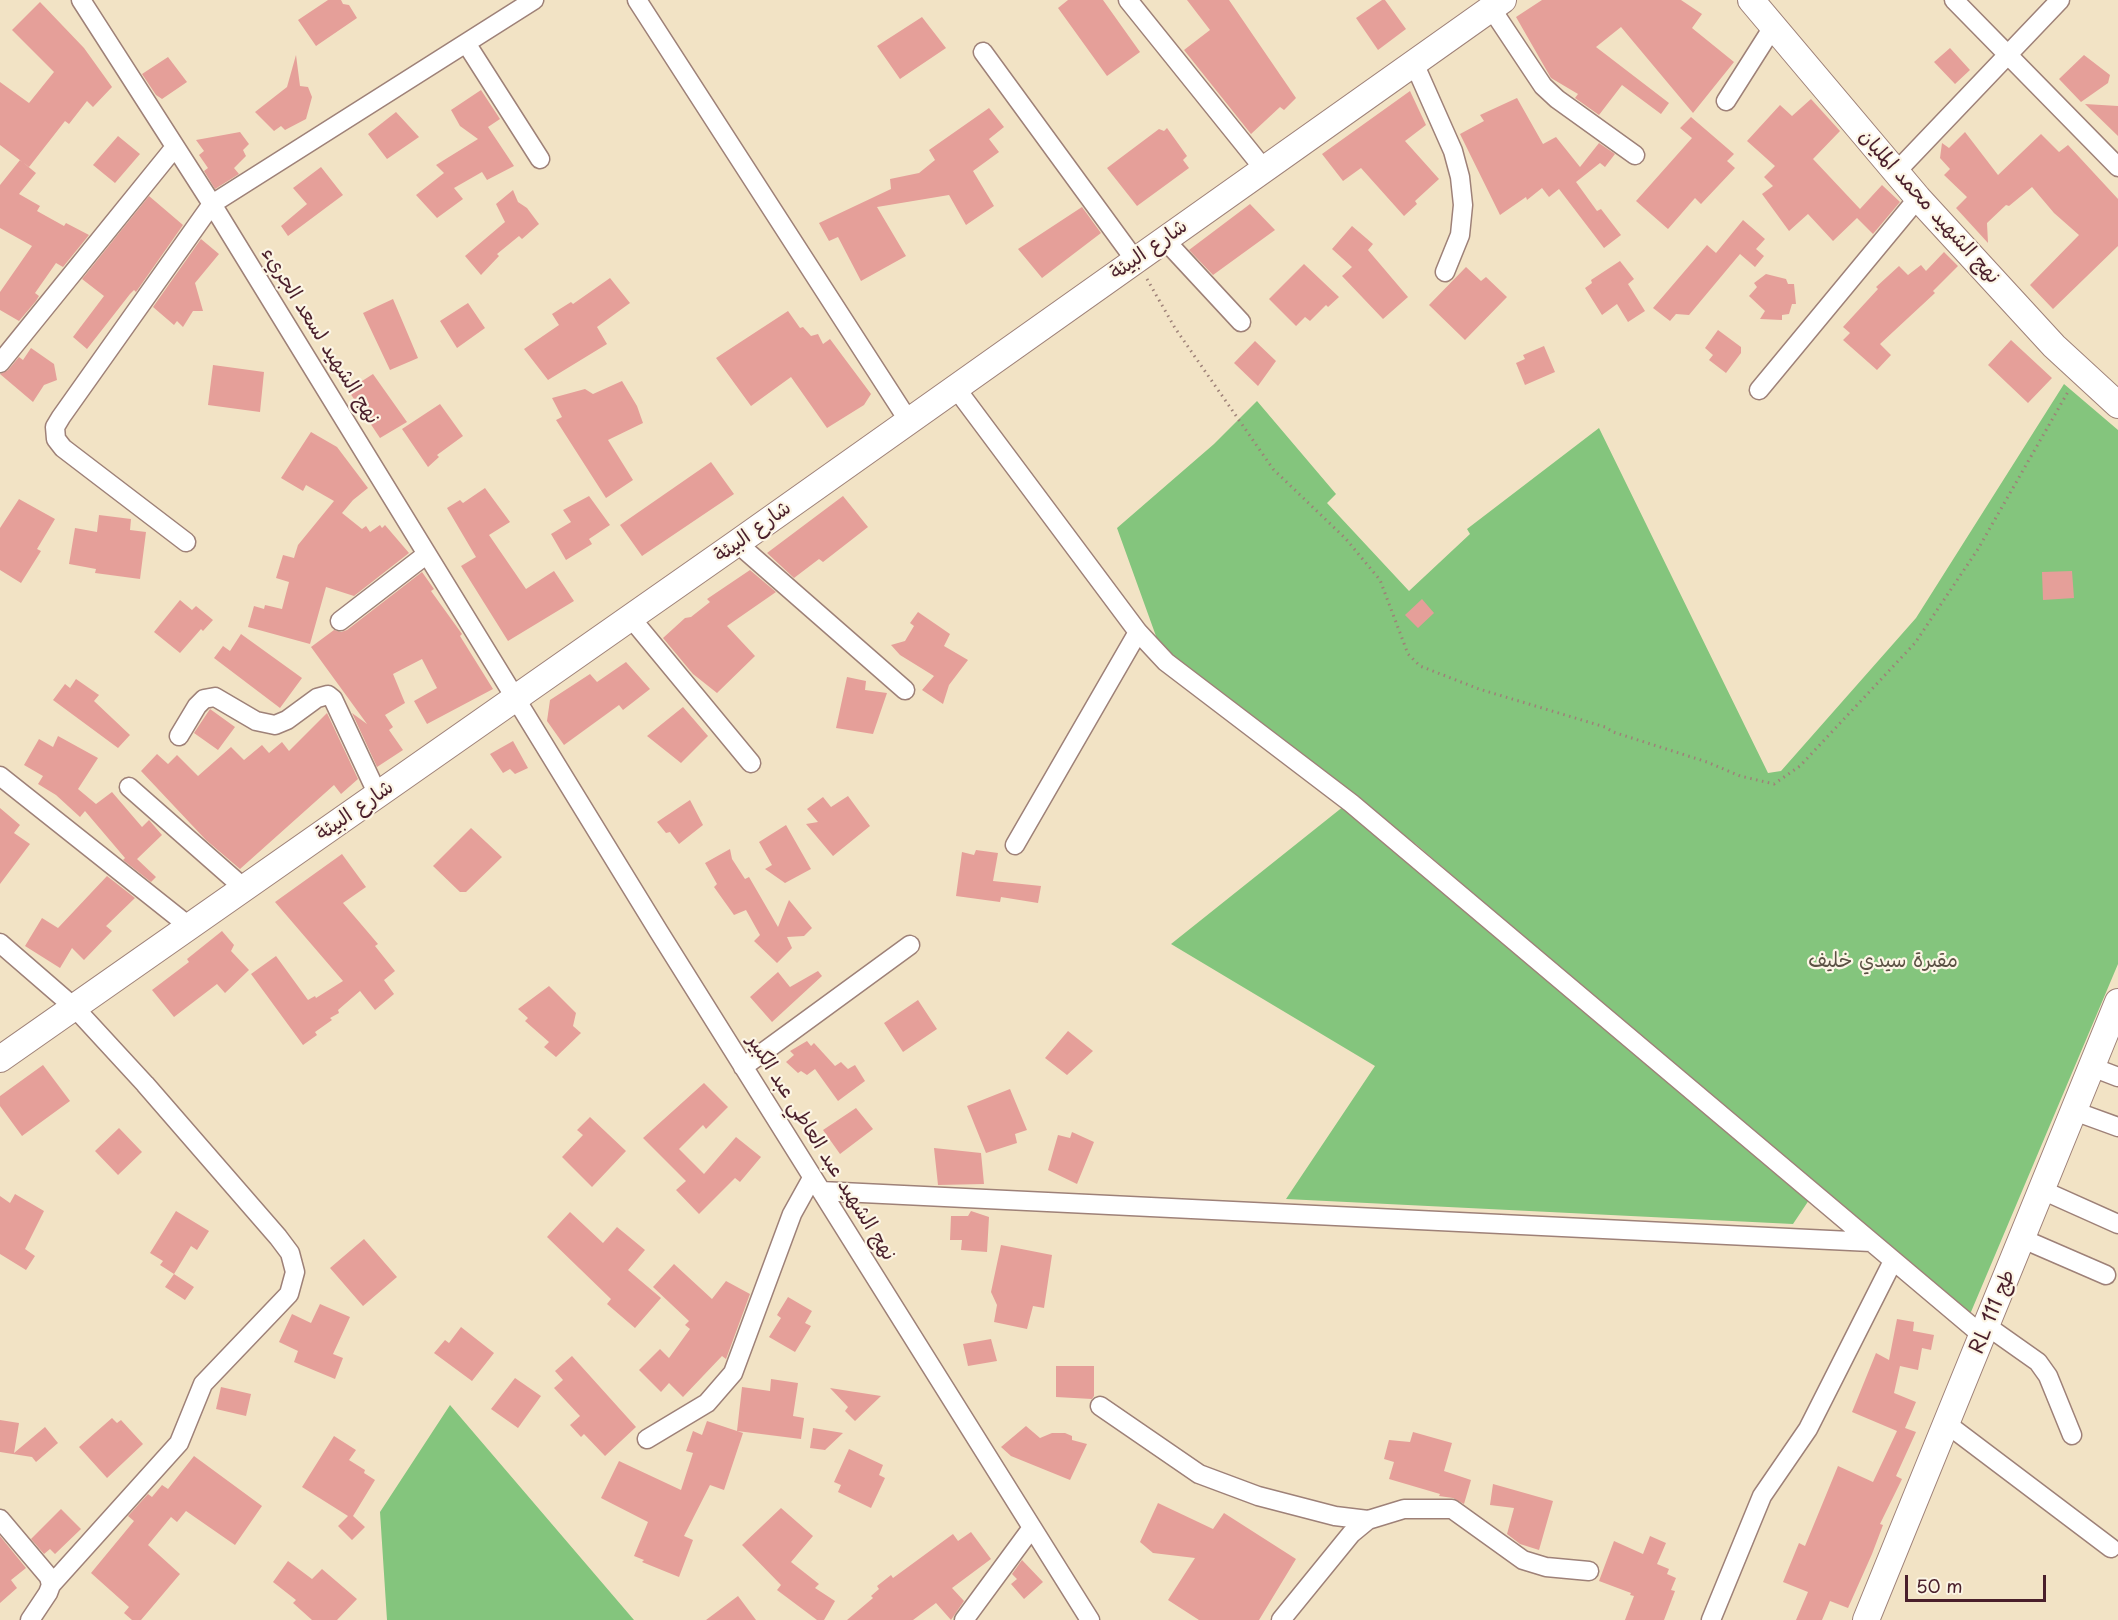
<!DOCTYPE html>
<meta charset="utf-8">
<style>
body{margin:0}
#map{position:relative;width:2118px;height:1620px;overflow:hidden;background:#f2e3c5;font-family:"Playpen Sans",sans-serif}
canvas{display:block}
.scale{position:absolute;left:1905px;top:1575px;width:141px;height:27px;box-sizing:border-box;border:3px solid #4a1f2b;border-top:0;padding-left:8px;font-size:18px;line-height:21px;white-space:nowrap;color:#4a1f2b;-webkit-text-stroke:4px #fcf5e5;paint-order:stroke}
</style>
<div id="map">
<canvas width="2118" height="1620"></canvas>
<div class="scale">50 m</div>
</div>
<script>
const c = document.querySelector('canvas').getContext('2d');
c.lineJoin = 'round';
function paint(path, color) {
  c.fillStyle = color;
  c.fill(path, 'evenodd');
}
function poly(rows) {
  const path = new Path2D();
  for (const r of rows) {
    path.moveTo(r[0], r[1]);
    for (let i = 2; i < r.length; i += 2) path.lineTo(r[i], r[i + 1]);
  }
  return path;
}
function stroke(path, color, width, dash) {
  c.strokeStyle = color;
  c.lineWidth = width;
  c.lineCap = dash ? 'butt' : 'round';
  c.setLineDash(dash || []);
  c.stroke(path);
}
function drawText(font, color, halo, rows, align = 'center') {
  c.font = font + ' "Playpen Sans","Playpen Sans Arabic",sans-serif';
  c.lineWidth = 4.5;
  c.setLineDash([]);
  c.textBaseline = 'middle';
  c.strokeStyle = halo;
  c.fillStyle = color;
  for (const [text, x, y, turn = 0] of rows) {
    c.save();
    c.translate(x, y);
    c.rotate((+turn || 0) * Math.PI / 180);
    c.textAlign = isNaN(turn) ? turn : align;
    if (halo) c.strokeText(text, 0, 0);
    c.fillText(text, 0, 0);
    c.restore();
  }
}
const green = poly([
 [2064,384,2118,430,2118,964,1968,1319,1417,845,1161,650,1117,528,1214,444,1257,401,1336,494,1327,503,1409,591,1470,534,1467,529,1599,428,1768,773,1781,771,1916,618],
 [1344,806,1809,1200,1793,1224,1286,1199,1375,1066,1171,944],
 [450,1405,634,1620,387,1620,380,1512]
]);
const building = poly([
 [328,0,341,0,343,4,349,5,357,18,316,46,298,20],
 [1068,0,1103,0,1140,52,1107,76,1058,8],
 [1187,0,1229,0,1296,98,1284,110,1280,107,1251,134,1184,50,1210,30],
 [1382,0,1385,0,1406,29,1378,50,1356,18],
 [1542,0,1681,0,1702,14,1692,28,1734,62,1693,113,1621,27,1596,47,1669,103,1661,114,1622,85,1599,115,1575,98,1578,94,1551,78,1516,17],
 [40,2,84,48,112,87,93,107,87,101,69,124,65,121,29,167,0,145,0,82,29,103,54,72,12,30],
 [922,17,946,48,900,79,877,46],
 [1950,48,1970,70,1955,84,1934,62],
 [296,55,300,86,308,87,312,97,306,119,285,130,281,126,274,131,255,112,287,87],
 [2084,55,2110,75,2108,83,2081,102,2059,79],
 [168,57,187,82,162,99,156,95,142,74],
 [481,90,500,119,488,127,514,166,487,180,482,172,454,188,463,199,437,218,416,195,444,173,436,165,478,139,460,126,451,110],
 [1410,91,1426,125,1405,141,1439,179,1415,201,1417,204,1404,216,1361,168,1343,181,1322,154],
 [1517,98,1543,144,1556,137,1580,167,1599,143,1615,154,1605,167,1600,163,1576,182,1597,211,1601,209,1621,235,1604,248,1559,189,1549,197,1542,188,1527,200,1526,197,1500,215,1460,134,1484,121,1480,115],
 [1811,99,1840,131,1813,159,1860,209,1882,185,1900,202,1873,234,1857,218,1833,241,1808,214,1789,231,1762,194,1773,186,1764,177,1775,166,1747,141,1780,105,1792,116],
 [2085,104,2118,106,2118,136],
 [989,108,1004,127,989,139,999,152,973,171,994,206,966,225,949,195,877,207,906,256,861,281,838,237,829,241,819,223,891,189,890,179,919,173,935,160,929,150],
 [396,112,419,137,387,159,368,134],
 [1691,117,1734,154,1727,161,1735,168,1701,204,1695,198,1668,229,1636,201,1692,138,1680,128],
 [1167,128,1187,156,1183,160,1189,168,1137,206,1107,168,1159,129,1164,131],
 [240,132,249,144,243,150,246,156,234,168,239,174,215,189,204,171,208,168,199,155,204,151,196,140],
 [1965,132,1998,175,2041,134,2059,152,2068,145,2118,199,2118,246,2053,309,2030,285,2079,235,2054,213,2032,187,2009,206,2006,205,1987,223,1988,243,1956,208,1967,197,1944,175,1950,169,1940,158,1942,143,1949,148],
 [118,136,140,154,115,183,93,165],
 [20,160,36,173,19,194,40,206,37,211,64,226,66,223,89,235,63,267,56,263,35,293,39,296,36,301,19,321,0,310,0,292,32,246,0,228,0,185],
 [321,167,343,195,288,236,281,226,307,204,293,188],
 [513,190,518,202,527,208,539,224,522,239,519,236,497,254,499,256,481,275,465,256,505,222,496,204],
 [149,196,183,225,136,292,134,290,130,294,87,349,73,337,104,296,82,279],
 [1250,204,1275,230,1213,275,1189,250],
 [1082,207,1101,233,1042,278,1018,249],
 [1743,220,1765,239,1756,249,1764,256,1755,267,1740,254,1689,315,1676,314,1670,321,1653,308,1707,245,1716,253],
 [1352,226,1373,244,1368,250,1408,297,1383,319,1342,276,1352,267,1332,249],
 [201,239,219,254,195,283,203,311,193,311,183,327,177,321,174,325,153,307],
 [1944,252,1958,266,1933,291,1935,293,1880,344,1891,355,1877,370,1843,340,1850,333,1843,327,1878,289,1876,287,1899,266,1908,275,1921,265,1926,271],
 [1620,261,1634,279,1628,284,1645,311,1628,322,1617,304,1602,315,1585,288,1592,283,1591,280],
 [1304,264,1339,297,1328,307,1326,305,1310,321,1305,317,1296,326,1269,299],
 [1466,267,1481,281,1486,277,1507,297,1465,340,1429,305],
 [1766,274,1786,279,1788,284,1794,284,1796,304,1792,304,1789,314,1782,315,1782,320,1760,319,1765,311,1749,296,1757,287,1754,283],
 [610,278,630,303,597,327,607,344,548,380,524,349,559,325,552,314,571,302,573,304],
 [393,299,418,358,390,370,363,313],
 [468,303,485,328,457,348,440,321],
 [788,311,800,328,803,327,811,336,818,334,823,344,830,339,871,394,864,405,827,428,791,377,751,406,716,358],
 [1718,330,1741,347,1741,353,1726,373,1709,360,1713,355,1705,348],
 [2011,340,2052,378,2028,403,1988,365],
 [1255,341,1276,361,1258,386,1234,363],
 [1544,346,1555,372,1525,385,1516,363,1525,359,1523,355],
 [31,348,54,364,57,380,44,385,33,402,0,374,8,370,19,357,23,360],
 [213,365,264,372,260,412,208,405],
 [373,374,407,422,380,438,348,390],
 [622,381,637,406,643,423,608,440,633,480,606,498,556,420,562,417,552,398,585,389,593,394],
 [440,404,463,436,437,455,439,457,428,467,402,429],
 [311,432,337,447,368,488,353,500,342,513,362,529,366,526,370,532,380,525,382,528,385,525,409,553,354,596,326,587,310,644,248,627,254,606,264,609,265,605,282,609,289,582,276,578,283,555,294,558,298,545,334,501,306,485,303,491,281,478],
 [711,462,734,494,642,556,620,525],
 [485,488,510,522,489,535,526,589,554,571,574,601,508,641,461,566,476,557,447,508,460,500,463,503],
 [589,496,610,525,589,539,592,544,566,560,551,534,571,522,563,510],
 [843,496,868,527,823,562,819,559,794,578,767,553],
 [19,499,55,519,37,549,41,551,21,583,0,570,0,528],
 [99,515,131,519,130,530,146,532,140,579,95,573,96,569,69,564,75,528,97,532],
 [750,570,776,592,727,626,755,656,717,693,693,674,663,638,685,618,691,617,710,602,707,599],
 [2072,571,2074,598,2043,600,2042,572],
 [422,572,434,589,431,591,462,634,460,636,493,689,427,724,414,701,437,688,422,659,393,674,405,703,385,715,393,727,389,730,403,750,377,767,352,713,367,724,311,647,334,630,341,632,347,630],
 [1422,599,1434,613,1418,628,1405,615],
 [180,600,192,610,196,606,213,620,203,631,201,629,180,653,154,632],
 [918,612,950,634,944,646,968,660,949,685,943,704,922,690,934,676,900,655,891,645,905,641,914,626,910,623],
 [241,634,302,678,280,708,214,658,223,646,230,651],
 [626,662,650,689,623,710,619,705,564,745,547,721,550,700,590,674,597,682],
 [847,677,866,681,865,690,887,693,873,734,836,728],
 [76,679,99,695,94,701,130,735,118,748,53,700,65,684,70,688],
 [683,707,708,736,681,763,647,736],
 [210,709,235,727,218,750,194,733],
 [327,713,358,779,341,794,334,785,240,869,206,840,141,771,157,754,168,764,177,755,198,776,231,747,244,760,262,745,269,753,282,742,289,751],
 [58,736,98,758,78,789,96,804,112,792,142,827,149,820,162,835,137,859,156,877,151,882,123,860,125,858,85,811,80,817,56,795,38,784,43,776,24,765,39,739,53,747],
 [513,741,528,768,515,774,510,769,503,773,490,754],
 [848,796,870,826,833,856,806,824,818,822,807,809,823,797,831,807],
 [690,800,703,825,679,844,670,832,666,833,657,822],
 [0,808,20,825,14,833,30,844,0,884],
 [786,825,811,869,785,883,765,869,772,865,759,842],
 [471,828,502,857,466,892,460,892,433,866],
 [730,849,732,859,745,879,749,877,778,927,789,900,812,928,804,936,787,937,792,948,777,963,754,941,760,935,746,910,734,915,714,887,717,884,705,863],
 [976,850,998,853,993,881,1041,886,1038,903,1001,897,1000,902,956,896,962,852,974,855],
 [342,854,366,887,343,903,378,944,375,946,395,971,384,980,394,994,375,1010,360,991,338,1010,339,1013,330,1018,332,1020,315,1032,317,1035,303,1045,251,974,276,956,308,1000,315,996,316,998,343,981,275,902],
 [107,876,135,898,106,926,112,931,84,960,72,948,60,968,25,946,42,918,58,928],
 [222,931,234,945,231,951,249,970,225,993,217,984,174,1017,152,990,189,962,187,959],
 [818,971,822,976,772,1022,750,997,778,972,790,987],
 [549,986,576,1013,573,1026,581,1033,556,1057,544,1047,549,1042,525,1021,528,1018,518,1009],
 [918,1000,937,1029,903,1052,884,1023],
 [1068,1031,1093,1051,1067,1075,1045,1058],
 [807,1041,811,1046,814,1043,835,1066,841,1062,848,1069,855,1065,865,1081,838,1101,815,1069,807,1075,801,1071,798,1073,786,1062,794,1055,790,1051],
 [43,1065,70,1101,22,1136,0,1106,0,1096],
 [704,1083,728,1107,706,1129,703,1125,679,1149,704,1174,736,1137,761,1157,740,1182,735,1178,699,1214,676,1190,686,1181,643,1138],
 [1010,1089,1027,1130,1015,1134,1017,1143,986,1153,967,1106],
 [856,1108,873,1129,840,1154,823,1130],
 [590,1117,626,1151,592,1187,562,1157,583,1135,577,1130],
 [119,1128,142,1152,118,1175,95,1151],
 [1072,1132,1094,1142,1077,1184,1048,1170,1058,1135,1070,1138],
 [934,1148,981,1153,984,1184,938,1185],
 [15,1194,44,1211,25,1249,35,1256,26,1270,0,1254,0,1196,10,1203],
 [176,1211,209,1231,197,1250,191,1246,174,1274,160,1265,163,1261,150,1253],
 [971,1211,989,1217,987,1252,961,1250,962,1240,950,1240,951,1216,968,1216],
 [570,1212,603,1243,617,1227,645,1250,628,1270,661,1298,635,1328,607,1304,611,1299,547,1237],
 [364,1239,397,1277,363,1306,330,1268],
 [1001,1245,1052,1255,1044,1308,1033,1306,1027,1329,994,1322,997,1305,991,1292],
 [674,1264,712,1299,726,1281,750,1294,726,1359,722,1356,683,1397,669,1383,661,1392,639,1370,660,1349,669,1358,690,1329,685,1325,689,1321,653,1287],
 [174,1274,194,1287,185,1300,165,1287],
 [788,1297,812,1311,805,1323,811,1326,795,1352,769,1337,781,1318,777,1315],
 [320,1304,350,1317,333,1354,343,1358,335,1379,294,1362,298,1351,279,1342,292,1314,311,1323],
 [1897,1319,1914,1322,1913,1331,1934,1335,1931,1350,1922,1348,1918,1370,1900,1366,1894,1393,1916,1402,1905,1428,1916,1432,1896,1476,1902,1479,1880,1524,1883,1525,1872,1554,1848,1608,1830,1601,1822,1620,1796,1620,1808,1592,1783,1582,1799,1543,1805,1546,1838,1466,1873,1482,1897,1431,1852,1412,1876,1353,1889,1360],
 [461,1327,494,1353,472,1381,434,1353,445,1340,449,1343],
 [991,1339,997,1361,968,1366,963,1344],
 [572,1356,636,1427,605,1456,584,1434,581,1437,570,1425,580,1416,554,1388,563,1380,555,1371],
 [1056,1366,1094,1366,1094,1396,1092,1399,1056,1397],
 [515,1378,541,1396,518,1428,491,1409],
 [771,1379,798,1383,793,1416,804,1418,801,1439,737,1431,742,1387,770,1391],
 [221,1387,251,1394,246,1416,216,1409],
 [830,1388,881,1396,855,1421,845,1411,848,1407],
 [112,1418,117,1423,121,1420,143,1444,107,1478,79,1447],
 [0,1420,19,1423,14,1453,45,1427,58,1443,36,1462,32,1457,0,1452],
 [707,1421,743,1433,724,1490,710,1485,684,1536,693,1540,679,1577,642,1562,644,1560,634,1556,648,1522,601,1498,619,1461,681,1490,693,1453,686,1451,693,1431,702,1435],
 [1026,1426,1040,1438,1052,1433,1065,1433,1072,1436,1072,1440,1087,1444,1070,1480,1011,1456,1001,1447],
 [813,1428,843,1433,825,1450,810,1448],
 [1413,1432,1452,1443,1444,1471,1471,1480,1464,1504,1453,1498,1439,1496,1440,1494,1389,1479,1394,1462,1384,1459,1389,1440,1410,1442],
 [334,1436,356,1450,349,1460,365,1470,364,1473,375,1480,353,1516,365,1527,352,1540,338,1526,348,1516,302,1487],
 [849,1449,883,1465,879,1475,885,1478,871,1508,838,1492,841,1485,834,1482],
 [194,1456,262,1506,235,1545,186,1511,177,1522,171,1517,148,1545,180,1574,141,1620,132,1620,124,1613,129,1607,91,1573,134,1521,128,1516,148,1494,152,1497,162,1485,168,1489],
 [1493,1484,1553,1501,1539,1550,1520,1544,1507,1534,1514,1508,1490,1505],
 [1158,1503,1213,1529,1224,1513,1296,1559,1259,1620,1199,1620,1168,1600,1195,1558,1153,1553,1140,1542],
 [781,1508,813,1536,791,1562,819,1584,815,1588,835,1601,824,1620,817,1620,777,1590,781,1585,742,1545],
 [61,1509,81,1529,55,1554,50,1549,44,1554,31,1539],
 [971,1532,991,1559,952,1588,964,1601,951,1620,936,1603,913,1620,847,1620,873,1598,871,1596,879,1589,877,1586,891,1575,893,1578,953,1534,958,1541],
 [0,1536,26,1568,11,1580,17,1588,0,1603],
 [1650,1536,1666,1543,1657,1564,1669,1569,1667,1574,1676,1578,1671,1590,1675,1591,1664,1620,1625,1620,1634,1596,1630,1595,1631,1593,1599,1581,1614,1541,1643,1554],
 [1022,1560,1043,1582,1024,1599,1011,1584,1017,1579,1012,1574],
 [288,1561,312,1579,322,1569,357,1599,337,1620,312,1620,293,1603,296,1600,273,1582],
 [738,1596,756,1620,706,1620]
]);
const path = poly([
 [1147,279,1175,328,1273,469,1346,539,1380,580,1408,654,1420,666,1479,689,1605,727,1613,732,1707,762,1740,776,1774,784,1800,766,1915,643,1978,549,2069,390]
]);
const street = poly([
 [81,0,212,204,659,932,1090,1620],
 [637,0,908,420],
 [1128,0,1264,169],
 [1954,0,2118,167],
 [1491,8,1543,86,1557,99,1635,155],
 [466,43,540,159],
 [983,52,1135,260],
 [1414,63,1453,151,1460,177,1463,205,1460,235,1445,272],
 [1726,101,1773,27],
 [1896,172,2060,0],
 [1164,239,1241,322],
 [0,363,175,147],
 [955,387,1138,632,1166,662,1351,803,1983,1336],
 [1759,390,1918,198],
 [186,542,63,448,56,439,55,427,61,417,212,204,534,0],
 [737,543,905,690],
 [631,618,751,763],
 [340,621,427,554],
 [179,736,197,706,204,699,215,697,256,721,275,725,287,720,317,698,328,695,333,699,378,795],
 [0,776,190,927],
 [129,787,245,889],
 [1015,845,1138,632],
 [0,943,75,1008,145,1084,278,1237,290,1253,295,1272,289,1294,203,1384,179,1443,51,1585],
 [743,1067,910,945],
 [2092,1067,2118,1077],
 [2074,1111,2118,1127],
 [2042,1190,2118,1224],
 [821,1191,1871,1242],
 [2023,1239,2106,1275],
 [1987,1326,2038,1362,2048,1376,2072,1435],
 [1100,1406,1199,1474,1258,1496,1335,1516,1368,1520],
 [1947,1424,2111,1548],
 [647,1439,707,1403,733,1373,792,1214,812,1178],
 [0,1519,49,1577,51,1585,48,1593,30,1620],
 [964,1620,1031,1529],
 [1281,1620,1351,1534,1368,1520,1404,1509,1452,1509,1523,1560,1546,1567,1589,1571],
 [1711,1620,1762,1496,1808,1429,1893,1261]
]);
const secondary = poly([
 [1751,0,1918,198,2054,346,2118,405],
 [0,1059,737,543,1503,0],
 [1866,1620,2118,1002]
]);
const streetNames = [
 ["نهج الشهيد محمد المليان",1929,207,48],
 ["شارع البيئة",1149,250,-35],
 ["نهج الشهيد لسعد الجريء",320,336,58],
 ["شارع البيئة",753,532,-36],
 ["شارع البيئة",355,811,-35],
 ["نهج الشهيد عبد العاطي عبد الكبير",821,1148,58],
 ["RL طج 111",1993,1312,-68]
];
const parkNames = [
 ["مقبرة سيدي خليف",1883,961]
];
paint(green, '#84c57d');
paint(building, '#e59f99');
stroke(street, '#9e8178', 21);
stroke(secondary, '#9e8178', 28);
stroke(path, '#9e8178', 3, [1.5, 4.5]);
stroke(street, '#fff', 18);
stroke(secondary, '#fff', 26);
drawText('20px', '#4a1f2b', '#fcf5e5', streetNames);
drawText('20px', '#5b5144', '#fcf5e5', parkNames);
</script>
